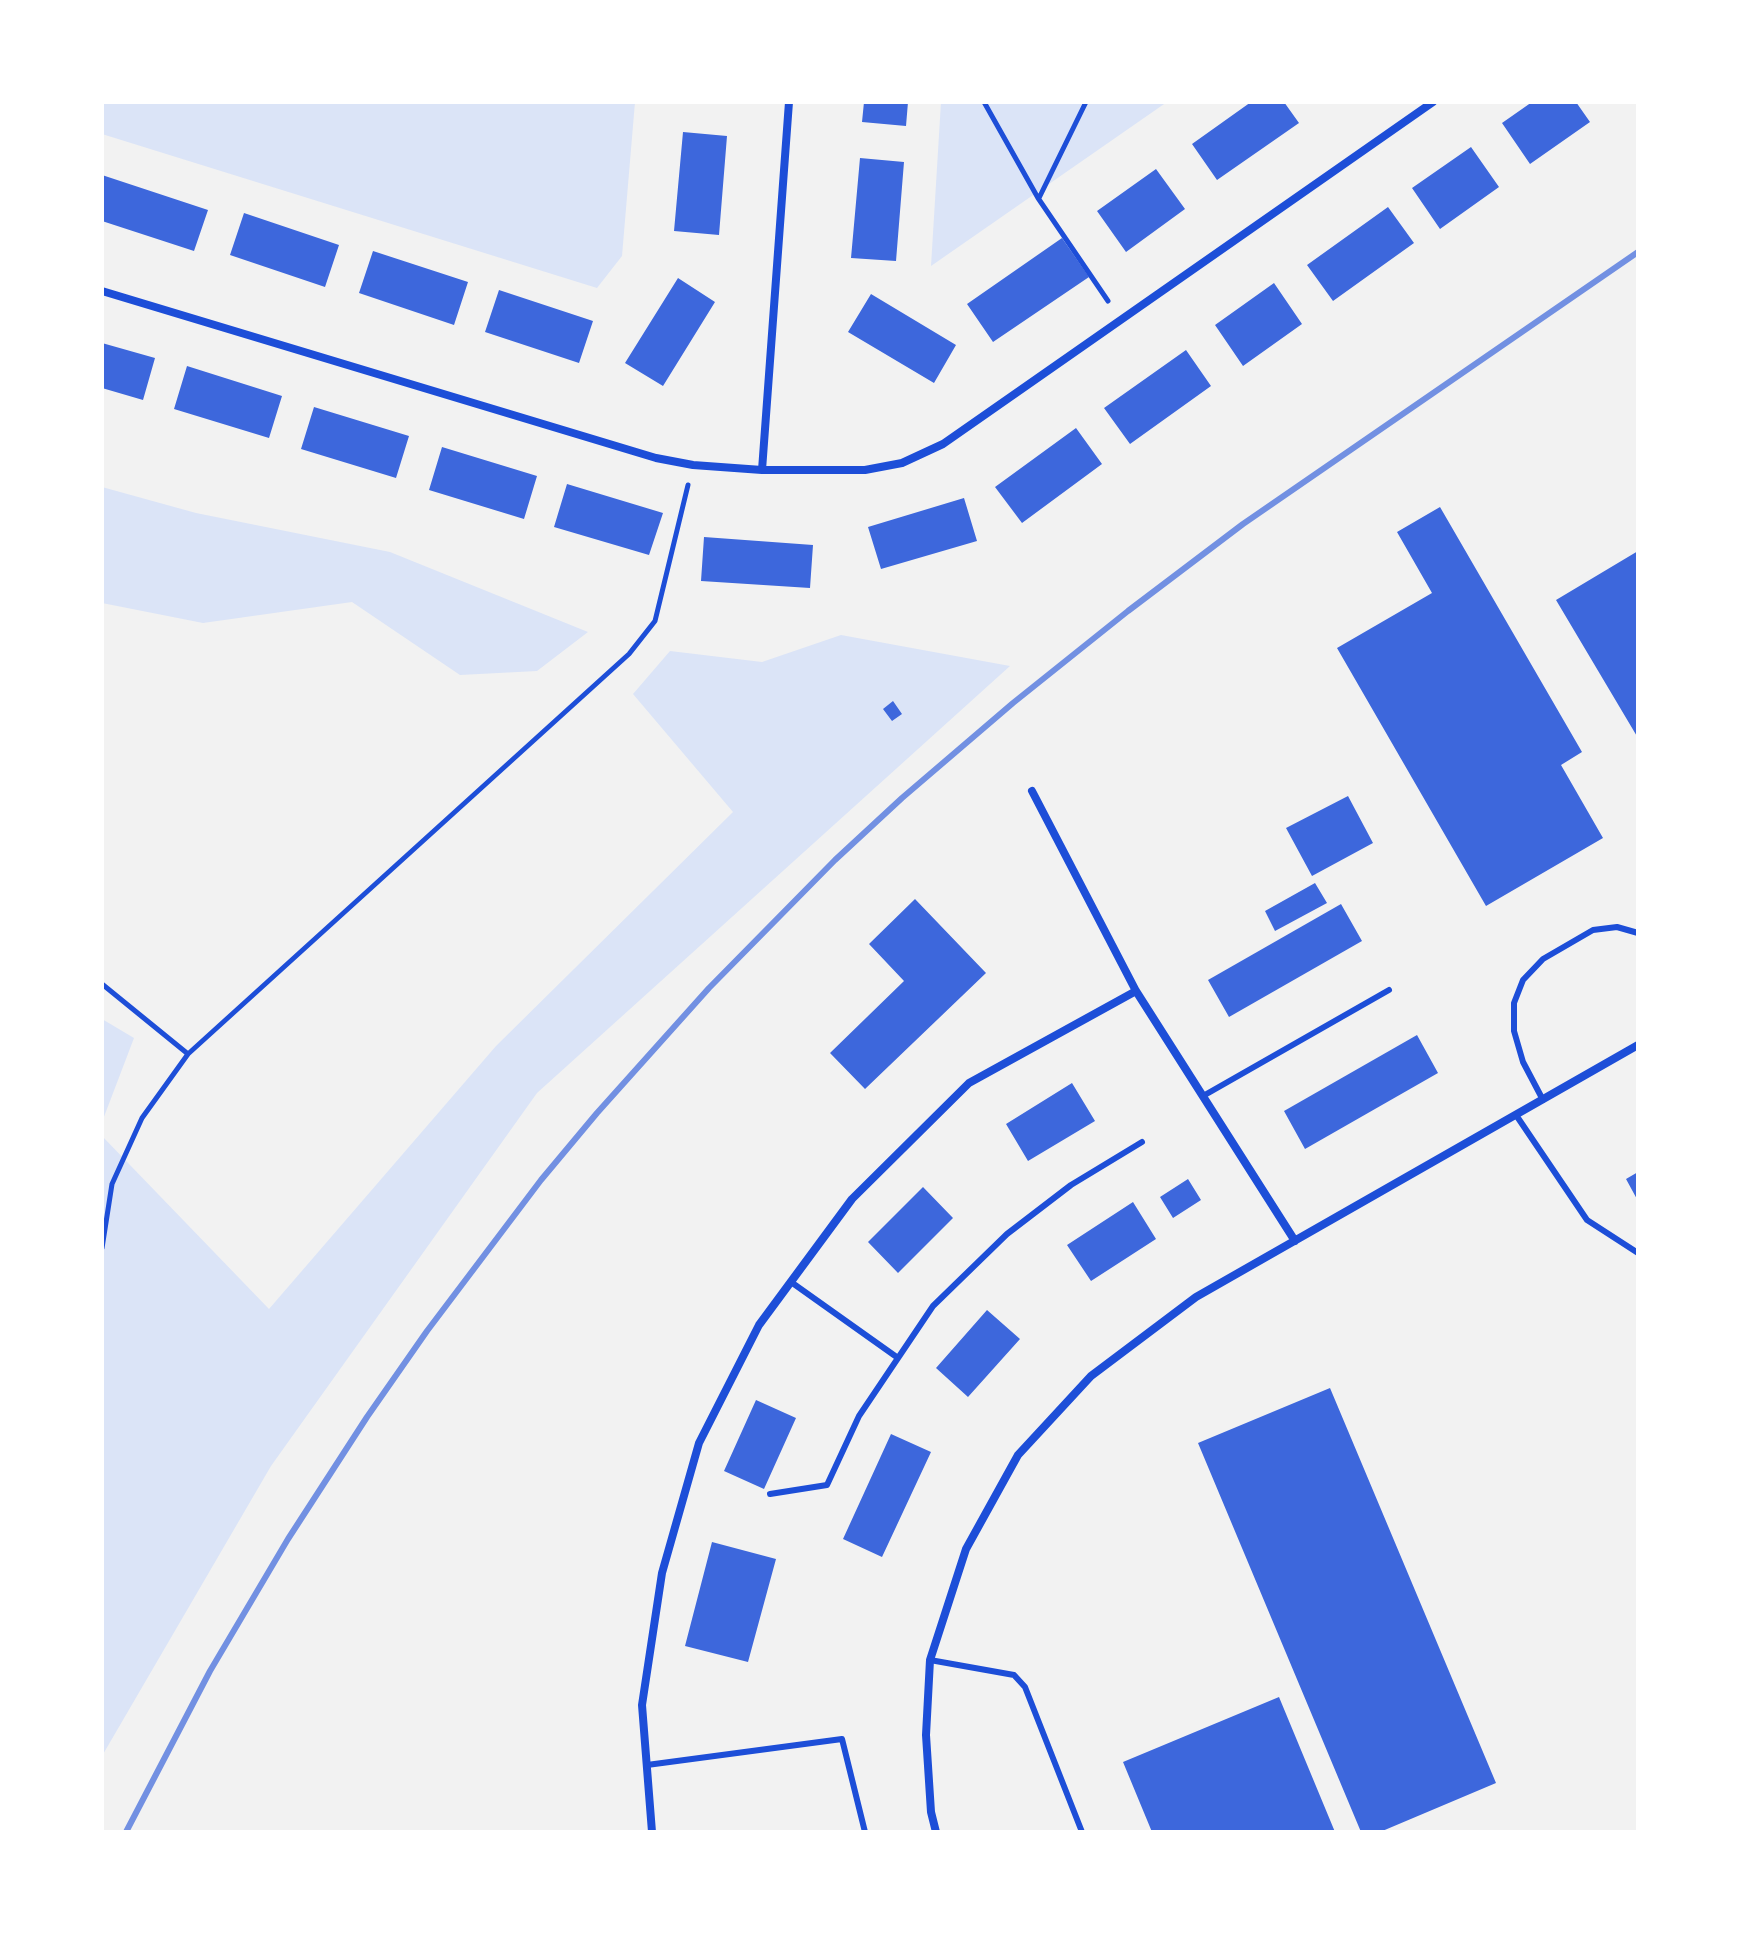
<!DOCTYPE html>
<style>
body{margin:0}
#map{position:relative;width:1740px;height:1934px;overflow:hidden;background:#f2f2f2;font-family:"Alegreya Sans",sans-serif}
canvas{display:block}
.frame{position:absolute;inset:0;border:104px solid #fff;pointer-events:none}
</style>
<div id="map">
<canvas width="1740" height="1934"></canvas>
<div class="frame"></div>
</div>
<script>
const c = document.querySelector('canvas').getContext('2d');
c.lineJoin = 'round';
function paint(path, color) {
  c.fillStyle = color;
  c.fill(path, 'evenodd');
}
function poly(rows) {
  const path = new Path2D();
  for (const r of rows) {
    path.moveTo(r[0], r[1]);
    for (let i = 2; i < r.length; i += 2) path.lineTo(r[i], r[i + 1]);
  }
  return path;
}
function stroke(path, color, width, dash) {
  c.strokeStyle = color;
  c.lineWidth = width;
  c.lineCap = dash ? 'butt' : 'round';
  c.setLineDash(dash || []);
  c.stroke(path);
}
const green = poly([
 [102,102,635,102,622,256,597,288,102,134],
 [941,102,1167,102,931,266],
 [102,487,196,513,390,552,588,632,537,671,460,675,352,602,203,623,102,603],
 [841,635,1010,666,537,1093,271,1466,102,1756,102,1136,269,1309,496,1046,733,812,633,694,670,651,762,662],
 [102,1019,134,1038,102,1122]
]);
const building = poly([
 [864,102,908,102,906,126,862,122],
 [1251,102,1284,102,1299,123,1217,180,1192,144],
 [1576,102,1590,122,1530,164,1502,123,1532,102],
 [683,132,727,136,719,235,674,231],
 [1471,147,1499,187,1440,229,1412,188],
 [860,158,904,162,896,261,851,258],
 [1156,169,1185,209,1126,252,1097,211],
 [102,175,208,210,194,251,102,221],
 [1388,207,1414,243,1333,301,1307,265],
 [244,213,339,245,325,287,230,255],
 [1062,238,1089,277,993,342,967,304],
 [373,251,468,282,454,325,359,293],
 [678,278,715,302,663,386,625,363],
 [1274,283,1302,324,1243,366,1215,325],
 [499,290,593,321,579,363,485,332],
 [871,294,956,345,934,383,848,332],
 [102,343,155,358,143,400,102,388],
 [1186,350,1211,386,1130,444,1104,408],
 [187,366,282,396,269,438,174,409],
 [314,407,409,436,396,478,301,449],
 [1076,428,1102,464,1022,523,995,487],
 [442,447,537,476,524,519,429,490],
 [567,484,663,513,649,555,554,527],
 [964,498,977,541,881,569,868,527],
 [1440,507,1582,752,1561,765,1603,838,1486,906,1337,648,1432,593,1397,532],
 [704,537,813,545,810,588,701,581],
 [1638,551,1638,738,1556,600],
 [893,701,902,714,892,721,883,709],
 [1348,796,1373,843,1312,876,1286,828],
 [1315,883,1327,903,1275,931,1265,911],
 [915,899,986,973,865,1089,830,1053,904,981,869,944],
 [1341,904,1362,941,1229,1017,1208,980],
 [1417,1035,1438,1073,1305,1149,1284,1111],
 [1072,1083,1095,1121,1028,1161,1006,1124],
 [1638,1172,1638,1201,1626,1179],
 [1188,1179,1201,1200,1173,1218,1160,1197],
 [923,1187,953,1218,898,1273,868,1242],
 [1133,1202,1156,1239,1091,1281,1067,1245],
 [987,1310,1020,1339,968,1397,936,1368],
 [1330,1388,1496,1783,1380,1832,1361,1832,1198,1443],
 [756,1400,796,1418,764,1489,724,1471],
 [891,1434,931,1452,882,1557,843,1539],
 [712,1542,776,1559,748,1662,685,1646],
 [1279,1697,1335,1832,1152,1832,1123,1762]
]);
const path = poly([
 [984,102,1038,198,1108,301],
 [1039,198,1086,102],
 [102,984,188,1054],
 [102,1248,112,1184,142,1118,188,1054,629,654,655,621,688,485]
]);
const service = poly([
 [1203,1096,1389,990],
 [1543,1100,1523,1062,1514,1031,1514,1003,1523,980,1543,959,1593,930,1617,927,1638,933],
 [1516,1115,1587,1220,1638,1253],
 [791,1282,898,1358],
 [770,1494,827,1485,859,1416,933,1306,1007,1234,1071,1185,1142,1142],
 [930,1660,1014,1675,1025,1687,1082,1832],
 [647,1765,842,1739,865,1832]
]);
const minor = poly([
 [102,291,656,458,693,465,762,470,865,470,902,463,943,444,1433,102],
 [762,470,789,102],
 [1032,791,1136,991,1295,1241],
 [652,1832,642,1705,662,1573,699,1443,759,1325,852,1199,969,1083,1136,991],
 [936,1832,931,1812,926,1735,930,1660,966,1549,1018,1455,1091,1376,1196,1297,1638,1045]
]);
const rail = poly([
 [126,1832,210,1671,288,1539,367,1417,427,1331,541,1180,597,1113,709,988,835,860,902,798,1013,703,1128,611,1243,524,1638,252]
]);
paint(green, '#dbe4f7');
paint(building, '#3d67dc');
stroke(path, '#1d4ed8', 5);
stroke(service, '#1d4ed8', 6);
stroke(minor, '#1d4ed8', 8);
stroke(rail, '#7290e2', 6);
</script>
